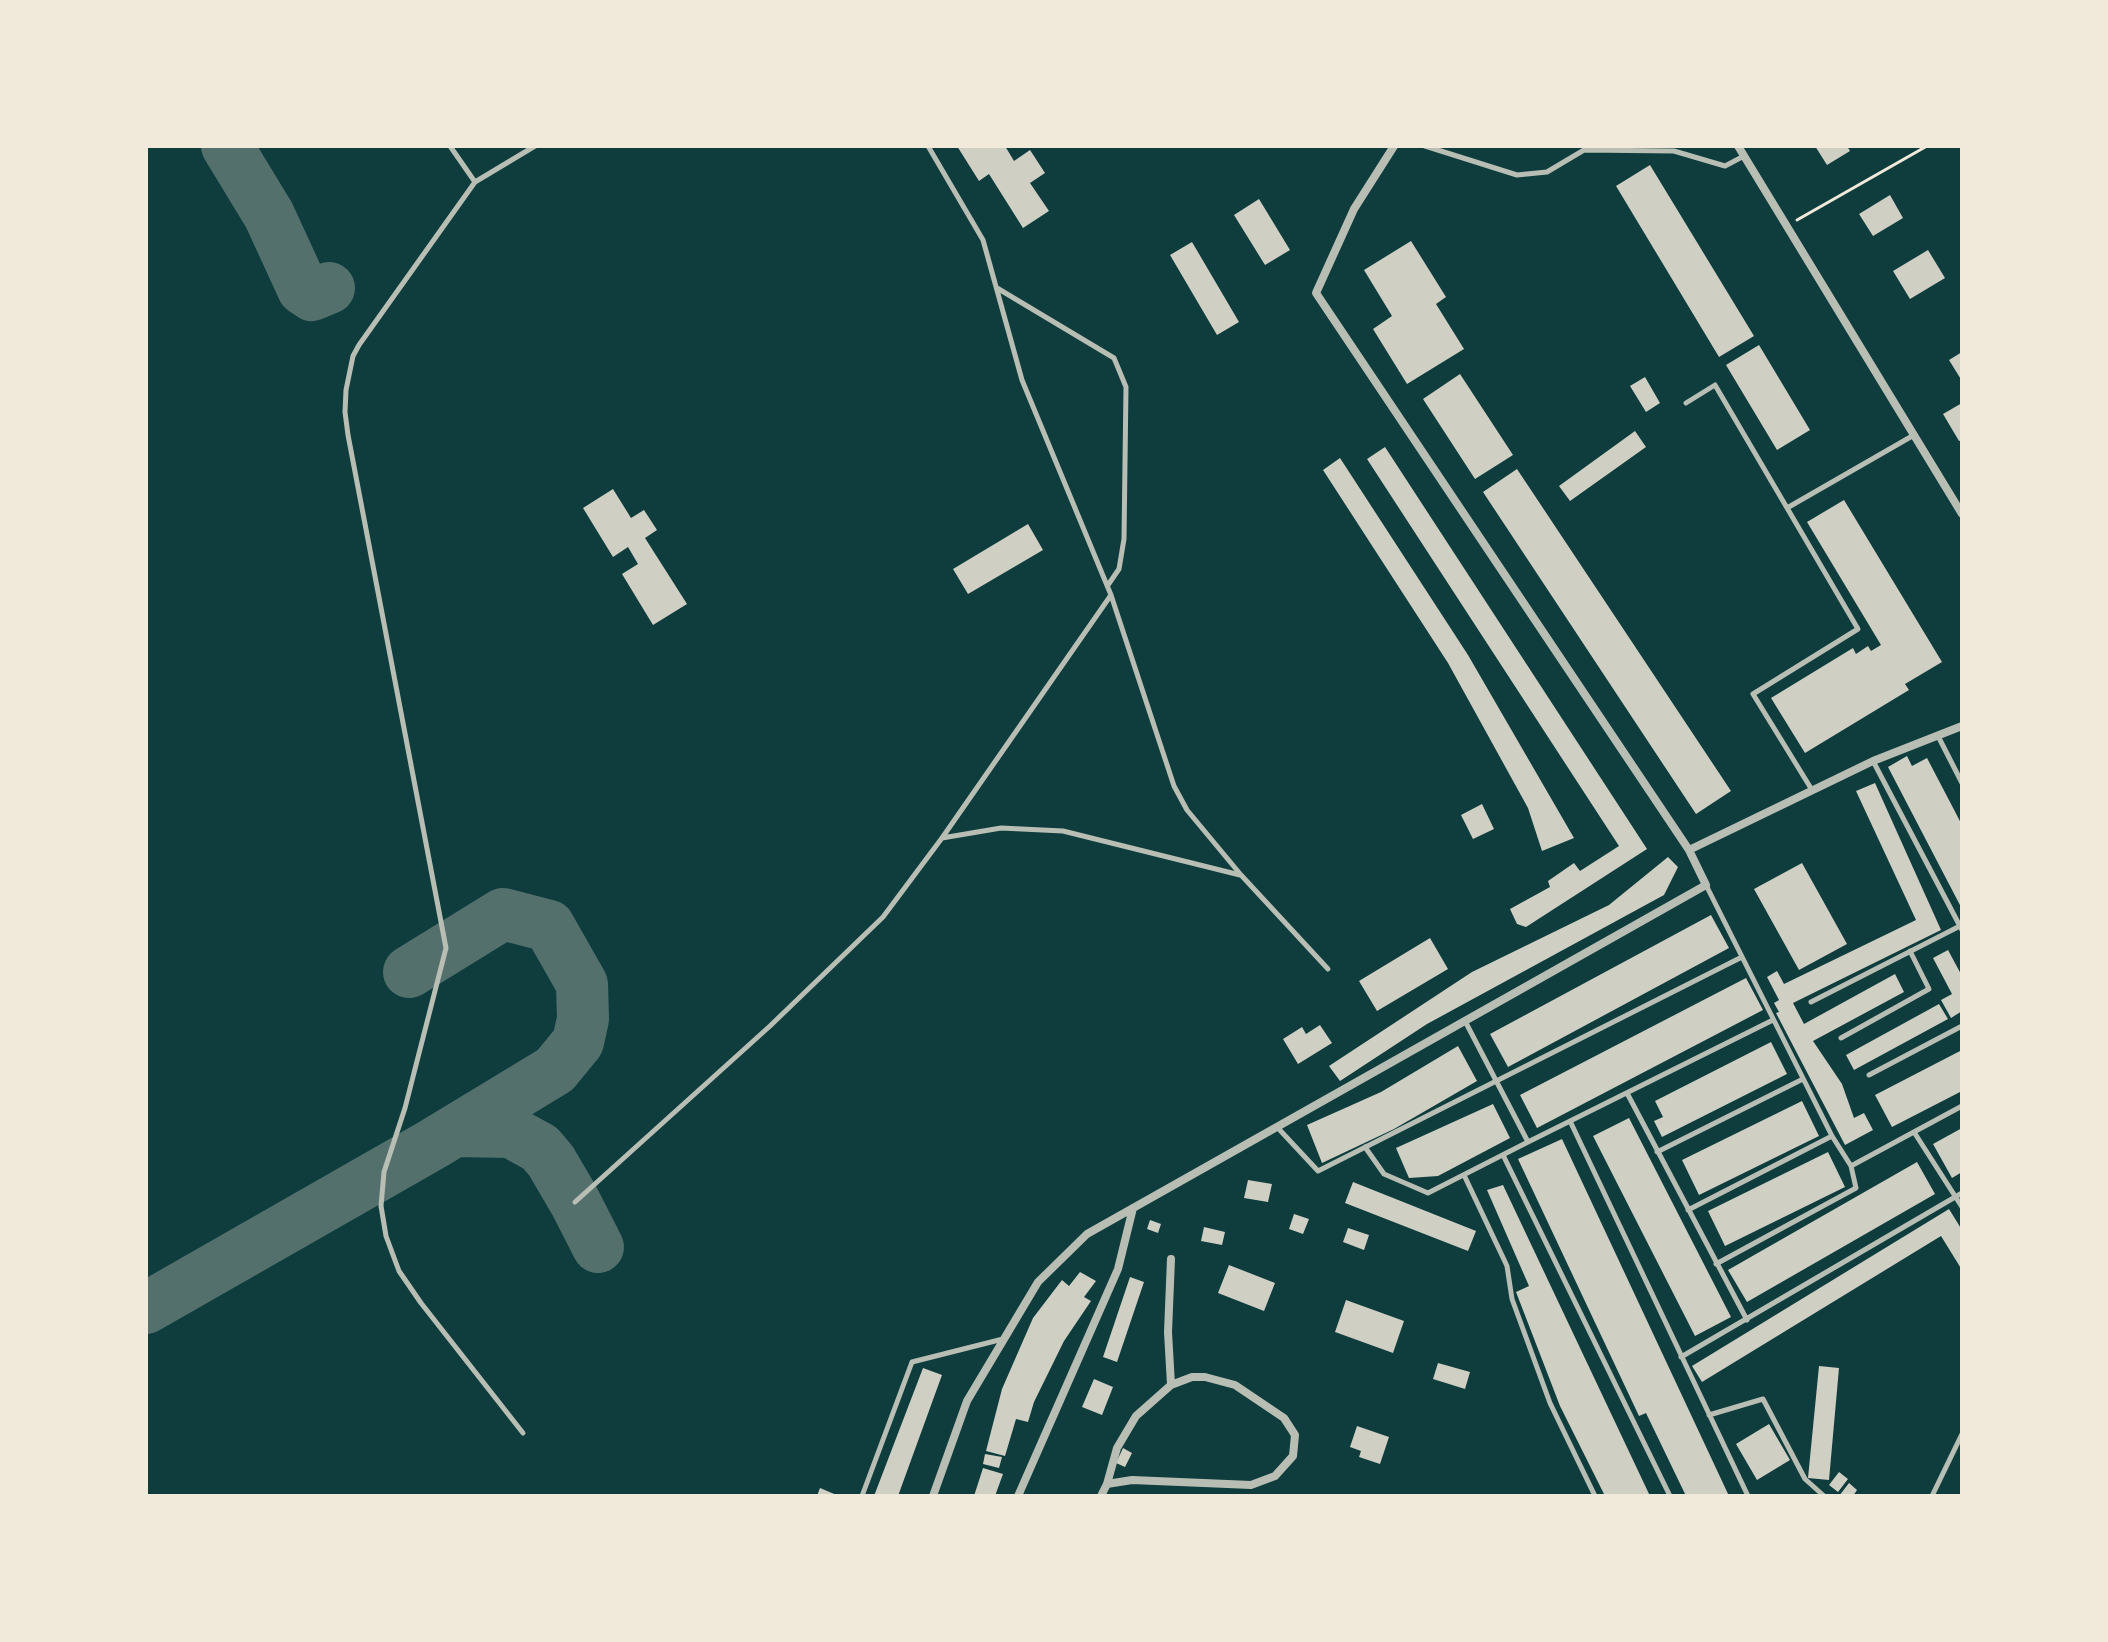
<!DOCTYPE html>
<style>
body{margin:0}
#map{position:relative;width:2108px;height:1642px;overflow:hidden;background:#0f3d3e;font-family:"Work Sans",sans-serif}
canvas{display:block}
.frame{position:absolute;inset:0;border:148px solid #f1e9da;pointer-events:none}
</style>
<div id="map">
<canvas width="2108" height="1642"></canvas>
<div class="frame"></div>
</div>
<script>
const c = document.querySelector('canvas').getContext('2d');
c.lineJoin = 'round';
function poly(rows) {
  const path = new Path2D();
  for (const r of rows) {
    path.moveTo(r[0], r[1]);
    for (let i = 2; i < r.length; i += 2) path.lineTo(r[i], r[i + 1]);
  }
  return path;
}
function stroke(path, color, width, dash) {
  c.strokeStyle = color;
  c.lineWidth = width;
  c.lineCap = dash ? 'butt' : 'round';
  c.setLineDash(dash || []);
  c.stroke(path);
}
function paint(path, color) {
  c.fillStyle = color;
  c.fill(path, 'evenodd');
}
const taxiway = poly([
 [227,146,269,215,303,289,312,295,329,288],
 [455,1131,511,1132,540,1148,551,1161,575,1202,598,1247],
 [146,1308,433,1144,555,1070,578,1042,583,1019,582,984,549,926,503,914,409,972]
]);
const building = poly([
 [957,146,1005,146,1014,161,1030,150,1045,173,1030,183,1049,211,1023,228,989,174,979,181],
 [1815,146,1847,146,1850,151,1827,165],
 [1650,165,1754,336,1719,357,1616,186],
 [1890,195,1903,218,1873,236,1859,214],
 [1259,199,1290,250,1265,265,1234,215],
 [1411,241,1446,297,1436,304,1464,349,1407,384,1373,329,1392,316,1364,270],
 [1192,242,1239,322,1217,335,1170,255],
 [1928,250,1945,278,1910,299,1893,271],
 [1759,345,1810,430,1777,450,1726,365],
 [1962,352,1962,381,1949,360],
 [1460,374,1513,455,1475,479,1423,399],
 [1645,377,1660,403,1646,412,1630,386],
 [1962,403,1962,440,1959,441,1943,414],
 [1635,431,1646,447,1570,501,1559,486],
 [1385,447,1647,849,1526,927,1517,924,1510,909,1550,887,1548,881,1574,863,1580,871,1619,846,1367,459],
 [1340,458,1468,655,1574,838,1542,851,1528,808,1448,663,1323,470],
 [1517,469,1731,791,1696,814,1483,492],
 [613,489,631,518,644,510,657,530,645,538,687,604,653,625,622,574,638,564,628,547,613,557,583,508],
 [1844,500,1942,662,1905,684,1909,690,1805,753,1771,698,1853,648,1856,654,1868,646,1871,651,1881,645,1807,522],
 [1028,524,1043,550,968,594,953,569],
 [1907,756,1912,766,1927,758,1962,825,1962,909,1888,767],
 [1875,783,1941,930,1793,1003,1804,1024,1895,974,1904,992,1813,1041,1842,1084,1854,1118,1864,1113,1873,1130,1845,1145,1776,1013,1779,1012,1774,1003,1779,1000,1767,977,1777,971,1784,984,1916,920,1856,791],
 [1482,804,1494,829,1473,839,1461,815],
 [1668,857,1678,867,1664,895,1427,1024,1340,1081,1329,1066,1472,972,1609,905],
 [1802,863,1847,944,1799,970,1754,889],
 [1711,915,1729,948,1508,1067,1490,1034],
 [1430,938,1448,969,1377,1011,1359,981],
 [1948,950,1962,976,1962,1011,1951,1018,1941,1000,1952,994,1933,958],
 [1746,978,1763,1010,1537,1128,1520,1095],
 [1939,1004,1948,1019,1854,1070,1846,1055],
 [1320,1025,1332,1043,1298,1064,1283,1039,1302,1027,1306,1034],
 [1771,1042,1787,1074,1662,1137,1654,1121,1663,1117,1655,1101],
 [1458,1046,1477,1081,1394,1129,1322,1163,1307,1125,1381,1092],
 [1962,1050,1962,1091,1892,1127,1875,1095],
 [1802,1101,1819,1136,1699,1195,1682,1160],
 [1493,1104,1510,1138,1438,1176,1409,1178,1396,1148],
 [1629,1118,1731,1317,1695,1336,1593,1136],
 [1962,1128,1962,1172,1952,1178,1933,1144],
 [1562,1139,1729,1496,1686,1496,1646,1413,1639,1416,1518,1159],
 [1828,1152,1845,1187,1725,1246,1708,1211],
 [1917,1162,1935,1194,1747,1302,1728,1270],
 [1248,1180,1272,1184,1268,1202,1244,1198],
 [1353,1182,1476,1231,1468,1251,1345,1203],
 [1503,1185,1650,1496,1605,1496,1560,1406,1516,1292,1529,1286,1487,1190],
 [1949,1209,1962,1230,1962,1270,1941,1236,1702,1382,1692,1366],
 [1294,1214,1309,1219,1303,1234,1289,1229],
 [1150,1220,1161,1224,1158,1233,1147,1229],
 [1204,1227,1225,1232,1222,1245,1201,1241],
 [1348,1228,1369,1235,1364,1250,1343,1242],
 [1229,1265,1275,1283,1264,1311,1218,1293],
 [1080,1272,1096,1281,1084,1297,1091,1301,1064,1341,1034,1402,1028,1422,1016,1419,1005,1456,986,1451,1002,1389,1033,1318,1062,1280,1069,1286],
 [1130,1277,1144,1282,1117,1362,1103,1357],
 [1346,1300,1404,1321,1393,1353,1335,1332],
 [1438,1363,1470,1372,1465,1389,1433,1379],
 [1819,1366,1839,1368,1829,1480,1808,1478],
 [923,1368,942,1375,898,1496,874,1496],
 [1094,1379,1113,1387,1102,1415,1082,1407],
 [1769,1424,1790,1460,1757,1480,1736,1444],
 [1357,1426,1389,1437,1380,1464,1359,1457,1361,1451,1350,1447],
 [1123,1448,1132,1453,1125,1467,1116,1463],
 [985,1454,1002,1457,999,1468,983,1464],
 [983,1468,1003,1474,995,1496,974,1496],
 [1839,1472,1848,1479,1838,1492,1829,1485],
 [1849,1483,1857,1490,1853,1496,1839,1496],
 [820,1488,839,1496,817,1496]
]);
const path = poly([
 [1797,220,1927,146]
]);
const service = poly([
 [450,146,475,182,359,345,353,356,346,390,345,412,348,435,446,948,405,1108,384,1172,381,1206,386,1236,399,1271,421,1303,523,1433],
 [928,146,983,240,1022,380,1111,595,1174,786,1187,810,1241,875,1328,969],
 [1425,146,1517,175,1547,172,1584,150,1674,151,1725,166,1744,156],
 [475,182,535,146],
 [997,288,1114,358,1126,387,1124,539,1119,569,1108,585],
 [1686,403,1715,385,1858,629,1753,694,1812,790],
 [1787,508,1914,435],
 [1938,736,1962,783],
 [1873,761,1962,930],
 [942,838,1001,828,1063,831,1240,875],
 [1706,885,1832,1136,1851,1166,1962,1106],
 [1811,1002,1960,926],
 [1465,1021,1528,1142,1773,1020],
 [1841,1038,1929,989,1910,951],
 [1869,1075,1962,1026],
 [1627,1093,1747,1320],
 [1570,1121,1748,1496],
 [1277,1127,1318,1171,1742,957],
 [1914,1132,1962,1207],
 [1365,1147,1384,1174,1428,1193,1528,1142],
 [1657,1152,1803,1079],
 [1503,1155,1670,1496],
 [1464,1175,1507,1266,1512,1299,1550,1403,1595,1496],
 [575,1202,770,1026,883,917,942,838,1111,595],
 [1688,1210,1832,1136],
 [1716,1264,1856,1188,1851,1166],
 [1681,1357,1962,1193],
 [1709,1415,1763,1399,1805,1479,1824,1496],
 [862,1496,912,1362,1003,1339],
 [1932,1496,1962,1434]
]);
const minor = poly([
 [1738,146,1962,514],
 [1689,850,1873,761,1962,726],
 [1107,1484,1117,1448,1136,1416,1171,1385],
 [933,1496,967,1401,1038,1282,1087,1234,1706,885,1689,850,1316,293,1354,209,1394,146],
 [1018,1496,1118,1269,1133,1208],
 [1101,1496,1107,1484,1132,1480,1251,1485,1275,1476,1293,1456,1295,1435,1284,1418,1235,1385,1205,1377,1192,1377,1171,1385,1168,1332,1171,1259]
]);
stroke(taxiway, '#53706d', 52);
paint(building, '#cfcfc3');
stroke(path, '#f1e9da', 3);
stroke(service, '#b8beb3', 5);
stroke(minor, '#b8beb3', 8);
</script>
